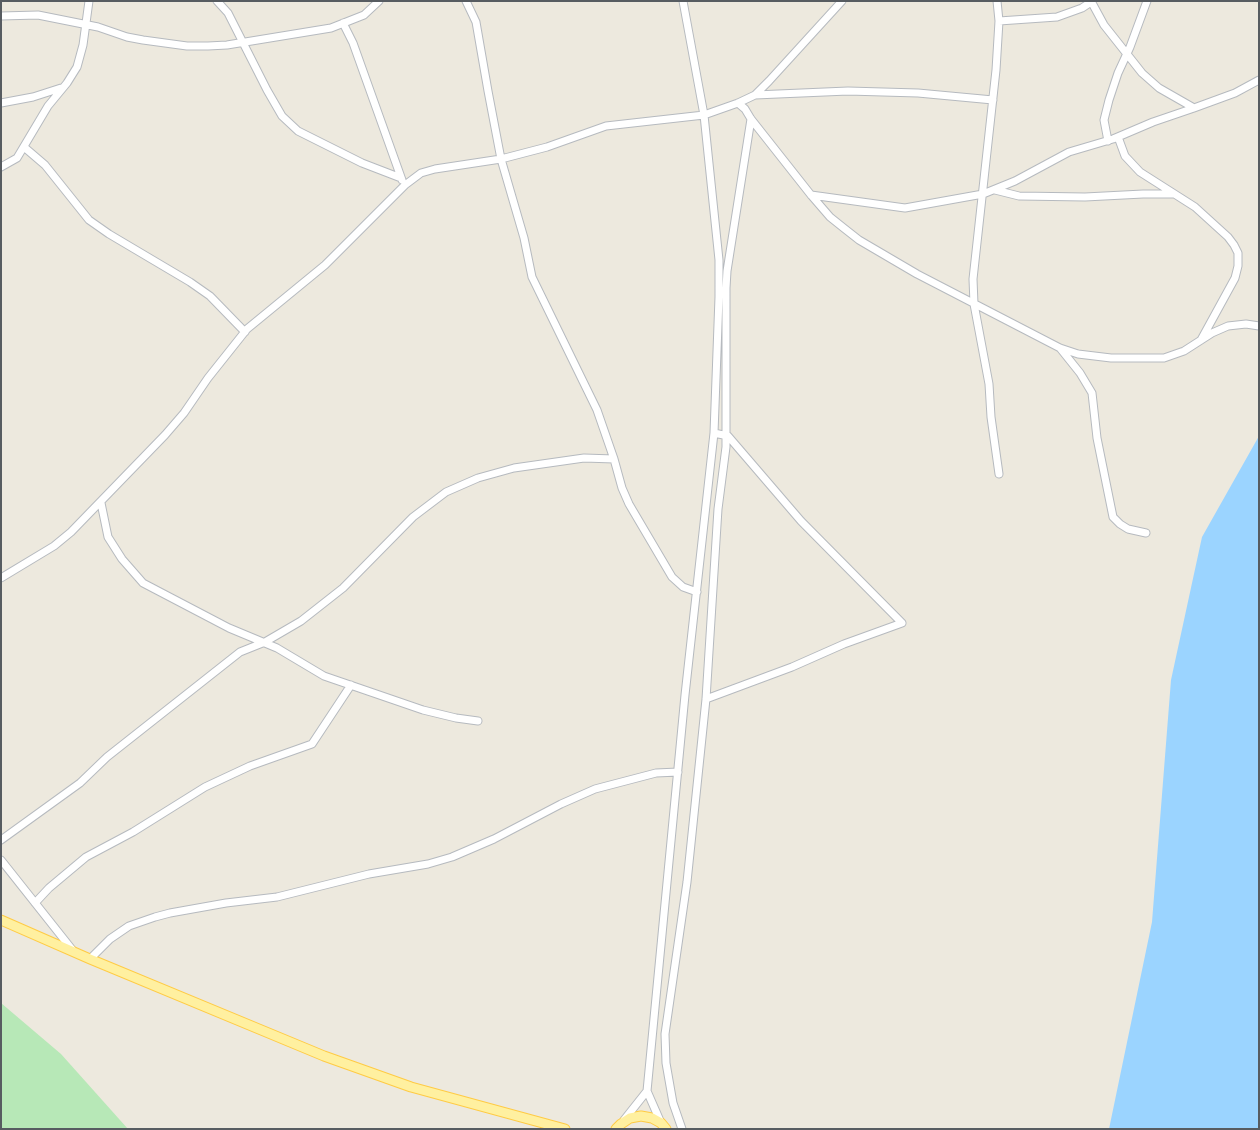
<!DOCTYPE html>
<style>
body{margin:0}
#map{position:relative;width:1260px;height:1130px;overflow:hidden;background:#ede9de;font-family:"Varela Round",sans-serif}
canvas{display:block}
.frame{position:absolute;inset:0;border:2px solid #575c61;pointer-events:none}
</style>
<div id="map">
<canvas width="1260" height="1130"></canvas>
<div class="frame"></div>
</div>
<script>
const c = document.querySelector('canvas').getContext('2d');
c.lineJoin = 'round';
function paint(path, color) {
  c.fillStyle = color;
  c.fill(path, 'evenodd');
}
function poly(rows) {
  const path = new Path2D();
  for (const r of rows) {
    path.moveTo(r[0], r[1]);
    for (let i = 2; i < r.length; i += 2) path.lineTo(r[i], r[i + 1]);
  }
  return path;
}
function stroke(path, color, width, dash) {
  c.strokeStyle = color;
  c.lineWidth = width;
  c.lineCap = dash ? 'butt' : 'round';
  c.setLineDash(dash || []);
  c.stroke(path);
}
const green = poly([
 [1,1003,61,1054,128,1129,1,1129]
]);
const water = poly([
 [1259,436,1259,1129,1109,1129,1152,922,1171,680,1202,537]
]);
const minor = poly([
 [217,1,228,13,267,90,282,116,298,131,362,163,401,178],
 [466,1,476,22,488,91,501,159,524,238,532,277,597,410,614,459,622,488,629,504,672,577,683,587,697,592],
 [997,1,999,21,996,70,973,279,974,304,989,384,991,417,999,474],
 [1091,1,1104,25,1142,73,1159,88,1194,108,1235,93,1259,80],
 [1,16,38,15,98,27,127,37,143,40,187,46,208,46,227,45,331,28,364,15,379,1],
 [999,21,1057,17,1082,8,1091,2],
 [343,23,353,43,402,180],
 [755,95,848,91,918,93,993,100],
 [1,103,33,97,61,88],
 [738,103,745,109,751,119,811,195,830,217,845,229,859,240,917,274,1060,348,1078,354,1111,358,1164,358,1184,351,1212,333,1228,326,1246,324,1259,326],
 [1118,137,1125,156,1140,172,1195,207,1228,237,1234,245,1238,253,1238,266,1235,278,1201,340],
 [1108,141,1104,120,1109,100,1118,73,1130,47,1147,1],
 [24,147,45,165,89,220,109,234,190,282,210,296,245,332],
 [1,167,17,158,48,106,67,83,77,67,83,45,89,1],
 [995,190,1019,196,1085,197,1143,194,1174,194],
 [811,195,905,208,983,194,1015,181,1069,152,1113,139,1153,122,1194,108],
 [1060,348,1080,373,1092,393,1097,438,1113,517,1120,524,1128,529,1146,533],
 [101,503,108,537,122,559,143,583,229,628,277,648,324,676,423,710,456,718,478,721],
 [1,578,54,546,71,532,165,435,184,413,208,378,247,329,325,265,405,185,421,173,435,169,501,159,547,147,606,126,704,115,738,103,755,95,769,81,842,1],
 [706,699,792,667,844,644,902,623,801,521,728,436,714,433],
 [1,840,80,783,107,757,240,652,265,642,301,621,343,588,413,517,446,492,478,478,514,468,584,458,614,459],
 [1,860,74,952],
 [35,903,49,888,86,857,133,832,205,787,250,766,312,744,351,685],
 [90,959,110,939,129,926,155,917,170,913,226,903,277,897,369,874,428,864,452,857,494,839,561,804,595,789,656,773,678,772],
 [624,1120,647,1091],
 [661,1123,647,1091,685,695,714,433,719,297,719,260,704,115,683,1],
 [682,1129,673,1103,666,1063,665,1034,687,882,706,699,718,509,726,447,726,288,727,271,751,119]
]);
const major = poly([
 [1,920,90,959,324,1056,411,1087,565,1129],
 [616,1129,621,1124,630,1118,641,1116,652,1118,661,1123,666,1129]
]);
paint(green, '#b7e8b7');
paint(water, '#9bd4ff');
stroke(minor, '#b6babf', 9);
stroke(major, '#ffcb44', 11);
stroke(minor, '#fff', 7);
stroke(major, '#fff0a0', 9);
</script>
